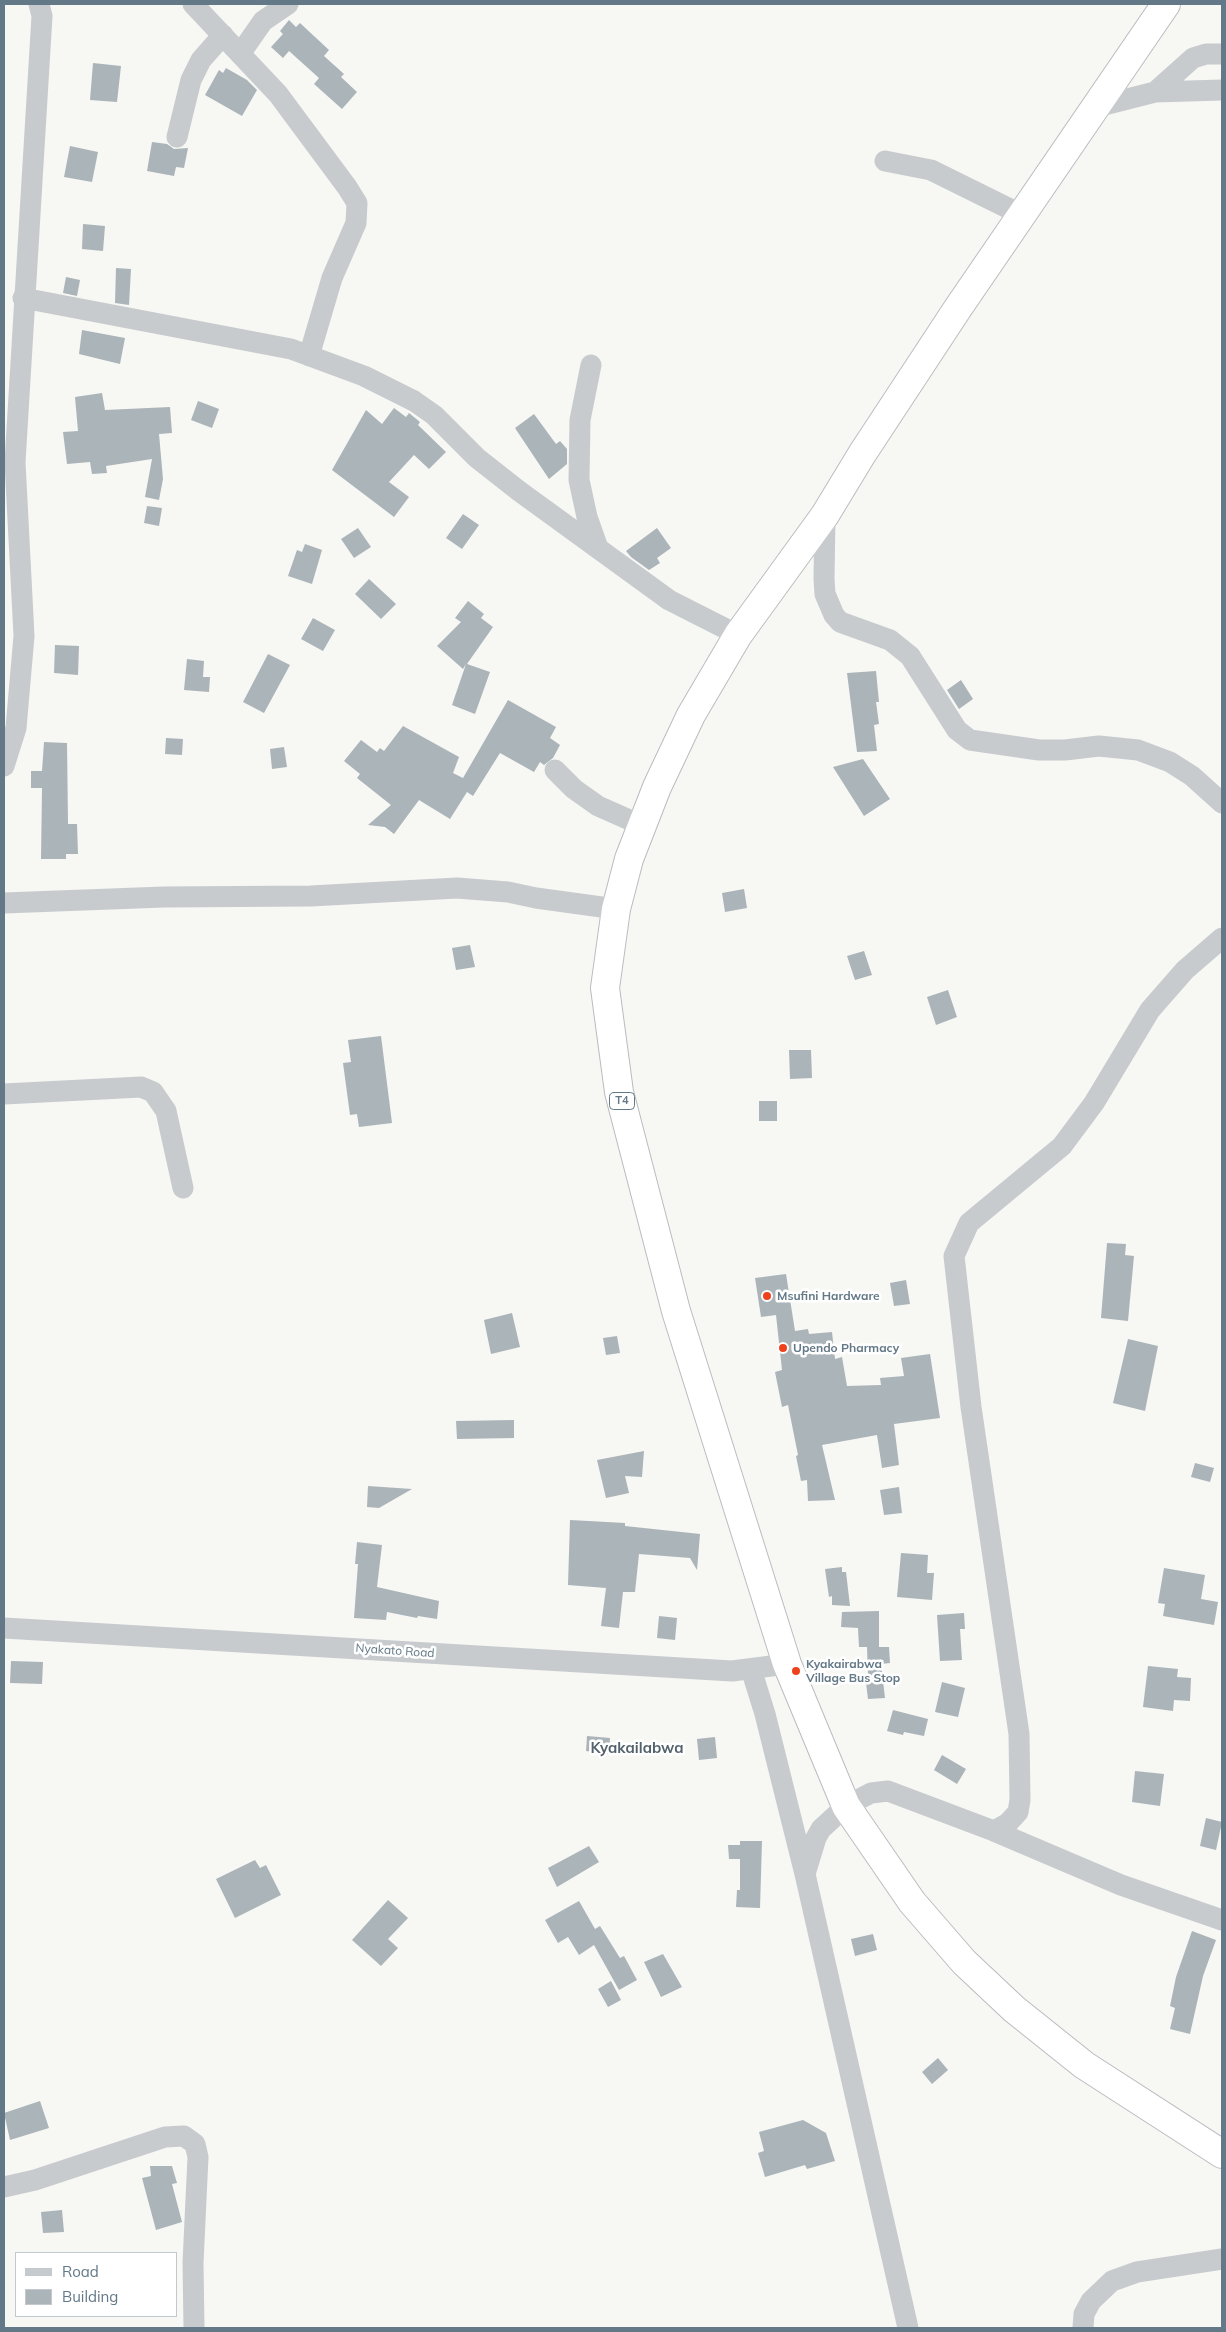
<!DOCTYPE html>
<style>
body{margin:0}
#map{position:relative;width:1226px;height:2332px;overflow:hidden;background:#f7f7f4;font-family:Mulish,sans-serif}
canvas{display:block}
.frame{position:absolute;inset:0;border:5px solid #647987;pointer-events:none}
.legend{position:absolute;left:15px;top:2252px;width:162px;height:65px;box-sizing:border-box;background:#fff;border:1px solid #c1c9cf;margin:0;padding:6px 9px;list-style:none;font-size:15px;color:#647987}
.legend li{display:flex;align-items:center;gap:10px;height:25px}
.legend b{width:25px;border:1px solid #c1c9cf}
</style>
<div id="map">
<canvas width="1226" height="2332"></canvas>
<div class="frame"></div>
<ul class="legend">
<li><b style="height:6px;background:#c7cbce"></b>Road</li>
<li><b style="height:14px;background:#abb4b9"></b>Building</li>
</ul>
</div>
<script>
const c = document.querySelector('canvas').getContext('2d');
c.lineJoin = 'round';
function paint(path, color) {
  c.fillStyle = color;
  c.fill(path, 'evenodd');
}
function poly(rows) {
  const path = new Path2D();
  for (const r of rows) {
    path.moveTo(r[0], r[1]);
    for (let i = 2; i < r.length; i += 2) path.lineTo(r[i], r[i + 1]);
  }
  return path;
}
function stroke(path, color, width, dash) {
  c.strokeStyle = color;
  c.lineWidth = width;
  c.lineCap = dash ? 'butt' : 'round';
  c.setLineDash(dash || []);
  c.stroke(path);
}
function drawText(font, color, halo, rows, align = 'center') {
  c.font = font + ' Mulish,sans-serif';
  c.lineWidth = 5;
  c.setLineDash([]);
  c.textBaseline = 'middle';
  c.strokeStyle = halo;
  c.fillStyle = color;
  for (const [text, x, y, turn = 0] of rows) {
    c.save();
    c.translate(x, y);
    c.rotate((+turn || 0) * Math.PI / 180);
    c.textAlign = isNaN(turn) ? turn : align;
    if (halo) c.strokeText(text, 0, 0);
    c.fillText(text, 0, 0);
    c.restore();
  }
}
const building = poly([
 [289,20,296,27,300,23,329,50,324,56,344,74,341,77,357,92,342,109,314,84,319,78,289,51,283,58,271,47,283,34,280,31],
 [93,63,121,66,117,102,90,100],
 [226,68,247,80,257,90,242,116,205,95,219,70,223,73],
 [152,142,167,144,174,149,188,148,184,168,176,167,174,176,147,171],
 [70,146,98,152,92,182,64,177],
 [83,224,105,226,103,251,82,249],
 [116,268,131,269,129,305,115,303],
 [66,277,80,280,77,296,63,293],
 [82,330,125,338,120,364,79,354],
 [102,393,105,410,170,407,172,433,159,434,163,479,159,500,145,497,152,459,106,466,107,473,92,474,90,462,67,464,63,432,78,431,75,397],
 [198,401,219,409,212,428,191,420],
 [394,408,406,417,409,413,420,422,418,425,446,452,429,469,414,455,389,482,409,497,394,517,332,470,366,410,382,424],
 [534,414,556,444,560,441,567,449,567,464,549,479,515,428],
 [147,506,162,508,159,526,144,523],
 [463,514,479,525,462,549,446,538],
 [358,528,371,547,354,558,341,539],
 [657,528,671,548,657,558,660,563,649,570,631,557,626,551],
 [305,544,322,550,312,584,288,576,297,550,302,552],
 [369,579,396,604,381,619,355,594],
 [468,601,484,614,481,618,493,627,467,664,490,672,475,714,452,705,466,664,463,669,437,646,461,622,455,618],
 [313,618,335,630,323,651,301,639],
 [55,645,79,646,78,675,54,673],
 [268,654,290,665,264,713,243,702],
 [187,659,204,661,203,677,210,677,209,692,184,690],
 [876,671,879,702,876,702,879,724,874,725,877,751,857,752,847,673],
 [961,680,973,699,959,709,947,690],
 [508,700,556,727,550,738,560,745,553,758,544,765,540,762,534,772,500,753,473,796,467,792,450,819,419,800,394,834,385,827,368,825,391,805,357,778,360,774,344,761,361,740,377,752,380,748,384,751,403,726,459,757,453,773,463,778],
 [166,738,183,739,182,755,165,754],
 [44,742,67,743,68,824,77,824,78,854,66,854,66,859,41,859,42,788,31,788,31,771,42,771],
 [284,747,287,767,272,769,270,749],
 [863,759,890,799,864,816,833,767],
 [744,889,747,908,725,912,722,893],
 [470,945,475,967,456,970,452,948],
 [864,951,872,975,855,980,847,956],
 [948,990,957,1017,936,1025,927,997],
 [381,1036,392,1123,359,1127,357,1114,350,1115,343,1063,351,1062,348,1040],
 [789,1050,811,1050,812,1078,790,1079],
 [759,1101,777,1101,777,1121,759,1121],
 [1107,1243,1126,1244,1125,1255,1134,1256,1128,1321,1101,1318],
 [786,1274,795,1331,808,1329,809,1334,832,1332,835,1359,842,1357,847,1386,881,1385,880,1378,904,1376,901,1358,930,1354,940,1418,894,1424,899,1465,882,1468,877,1435,822,1445,835,1500,808,1501,807,1480,801,1481,796,1456,798,1455,788,1405,782,1407,775,1372,782,1370,776,1315,761,1317,755,1278],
 [906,1280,910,1304,894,1306,890,1283],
 [512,1313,520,1347,491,1354,484,1320],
 [617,1336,620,1353,606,1355,603,1338],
 [1128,1339,1158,1346,1145,1411,1113,1403],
 [514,1420,514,1438,457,1439,456,1421],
 [644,1451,642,1477,625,1476,629,1493,606,1498,597,1460],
 [1195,1463,1214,1468,1210,1482,1191,1477],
 [368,1486,412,1489,379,1508,367,1507],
 [899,1487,902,1513,884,1515,880,1490],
 [570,1520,625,1523,625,1526,700,1534,697,1570,690,1558,639,1554,635,1592,623,1592,619,1628,601,1626,606,1588,568,1585],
 [357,1542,382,1545,377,1587,439,1601,437,1619,418,1616,417,1618,387,1612,386,1620,354,1618,358,1564,355,1564],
 [901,1553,928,1555,927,1573,934,1573,932,1600,897,1597],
 [842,1567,842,1572,846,1572,850,1606,832,1605,832,1596,829,1597,825,1569],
 [1164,1568,1205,1575,1201,1599,1218,1602,1214,1625,1163,1616,1165,1604,1158,1603],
 [879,1611,879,1647,889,1647,890,1663,881,1664,885,1698,868,1699,865,1674,868,1674,867,1647,859,1647,858,1628,841,1627,842,1612],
 [964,1613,965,1629,960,1629,962,1660,940,1661,937,1615],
 [659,1616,677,1618,675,1640,657,1638],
 [11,1661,43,1662,42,1684,10,1683],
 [1148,1666,1178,1669,1177,1677,1191,1678,1190,1701,1174,1700,1173,1711,1143,1707],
 [942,1682,965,1688,958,1717,935,1712],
 [893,1710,928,1719,924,1736,904,1732,903,1735,887,1731],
 [587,1736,610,1738,609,1754,586,1751],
 [715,1737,717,1758,699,1760,697,1739],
 [942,1755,966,1769,957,1784,934,1770],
 [1135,1771,1164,1774,1160,1806,1132,1802],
 [1206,1818,1222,1822,1216,1850,1200,1846],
 [740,1841,762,1841,760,1908,736,1907,737,1890,740,1890,740,1859,729,1859,728,1845,740,1845],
 [589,1846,599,1862,557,1887,548,1868],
 [255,1860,260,1868,266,1865,281,1895,235,1918,216,1879],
 [388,1900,408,1918,388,1939,398,1948,381,1966,352,1940],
 [579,1901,595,1929,600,1926,620,1958,624,1956,637,1980,619,1990,594,1945,579,1955,568,1937,558,1943,545,1920],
 [1192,1931,1216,1940,1203,1976,1190,2034,1170,2029,1175,2008,1170,2006,1176,1977],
 [873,1934,877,1950,855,1956,851,1939],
 [663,1954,682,1987,661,1997,644,1962],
 [611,1981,621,2000,608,2007,598,1989],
 [938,2058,948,2070,932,2084,922,2072],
 [40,2101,49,2128,10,2140,4,2113],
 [803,2120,826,2133,835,2161,807,2169,805,2165,765,2177,758,2153,764,2151,759,2132],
 [150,2166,172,2166,177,2183,172,2184,182,2222,156,2230,142,2178,151,2176],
 [62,2210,64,2232,43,2233,41,2212]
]);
const minor = poly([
 [193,4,278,94,347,187,357,203,356,223,332,278,309,356],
 [240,54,263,21,288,4],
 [1155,92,1222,90],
 [1096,107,1155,92,1193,58,1206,54,1222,54],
 [177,137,191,80,201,60,223,35],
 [885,161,931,170,1022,215],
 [23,298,291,349,364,376,414,401,434,415,477,458,519,491,669,600,738,635],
 [591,365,580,420,579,480,587,517,598,548],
 [825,515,824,579,825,594,834,615,840,622,890,640,910,656,957,730,970,740,1039,750,1065,750,1099,746,1138,750,1170,762,1192,776,1222,803],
 [4,766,16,728,24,636,15,462,42,16,39,4],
 [555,770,574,789,598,806,641,825],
 [4,903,164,897,311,896,457,888,508,892,536,898,616,909],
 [4,1094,141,1087,153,1092,166,1111,183,1188],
 [4,1628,732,1671,787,1664],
 [751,1669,765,1714,805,1874],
 [994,1831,1008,1823,1018,1812,1020,1800,1019,1734,971,1407,954,1256,969,1223,1062,1146,1094,1103,1150,1010,1185,970,1222,938],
 [4,2187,35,2180,165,2137,184,2136,195,2144,198,2157,193,2263,194,2328],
 [908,2328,805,1874,816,1838,821,1829,846,1806,871,1793,888,1791,994,1831,1121,1885,1222,1920],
 [1083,2328,1084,2314,1091,2301,1112,2281,1137,2272,1222,2259]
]);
const highway = poly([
 [1166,4,958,308,862,454,825,515,738,635,691,715,657,787,629,859,616,909,605,988,619,1092,676,1311,787,1664,846,1806,912,1902,964,1962,1014,2009,1084,2065,1222,2154]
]);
const markers = [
 [767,1296,5,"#ef421c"],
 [783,1348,5,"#ef421c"],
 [796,1671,5,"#ef421c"]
];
const shields = [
 [622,1101,25]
];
const shieldNames = [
 ["T4",622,1101]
];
const poiNames = [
 ["Msufini Hardware",777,1296],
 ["Upendo Pharmacy",793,1348],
 ["Kyakairabwa",806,1664],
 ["Village Bus Stop",806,1678]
];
const streetNames = [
 ["Nyakato Road",395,1651,4]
];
const quarterNames = [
 ["Kyakailabwa",637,1748]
];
paint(building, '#abb4b9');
stroke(highway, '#b9bdc0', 30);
stroke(minor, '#c7cbce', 21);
stroke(highway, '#fff', 28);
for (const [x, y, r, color] of markers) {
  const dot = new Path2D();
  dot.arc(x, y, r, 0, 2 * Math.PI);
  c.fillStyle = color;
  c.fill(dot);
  stroke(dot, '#fff', 2);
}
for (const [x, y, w] of shields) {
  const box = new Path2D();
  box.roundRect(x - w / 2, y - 8.5, w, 17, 4);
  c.fillStyle = '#fff';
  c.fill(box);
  stroke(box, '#647987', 1);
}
drawText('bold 11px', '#647987', null, shieldNames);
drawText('bold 12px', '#647987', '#fff', poiNames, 'left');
drawText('12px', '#647987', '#fff', streetNames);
drawText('bold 15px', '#53626c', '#fff', quarterNames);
</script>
